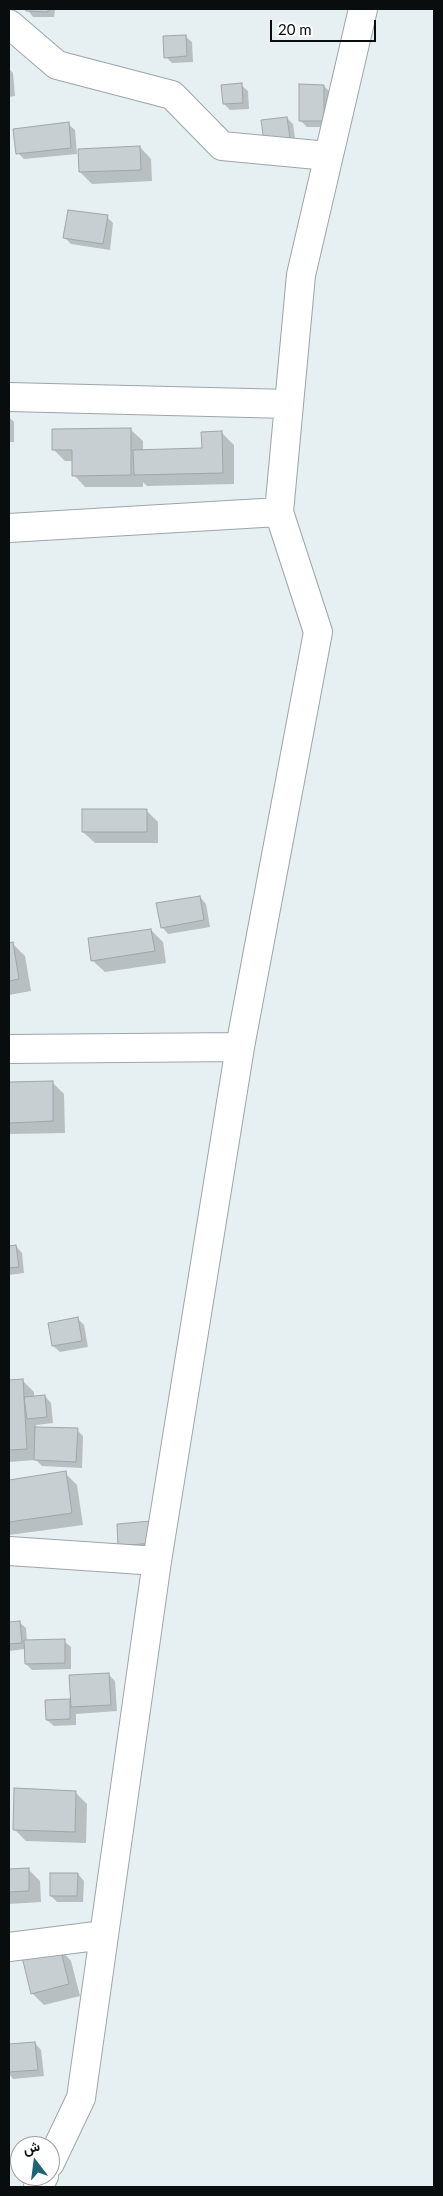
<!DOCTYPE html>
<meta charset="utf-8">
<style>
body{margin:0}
#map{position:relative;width:443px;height:2196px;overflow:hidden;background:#e6eff2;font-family:Lato,Vazirmatn,sans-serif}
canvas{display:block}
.frame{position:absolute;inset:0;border:10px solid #0a0d0d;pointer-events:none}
.north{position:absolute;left:10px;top:2136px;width:50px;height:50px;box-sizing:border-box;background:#fff;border:1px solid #9d9e9e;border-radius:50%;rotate:345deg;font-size:14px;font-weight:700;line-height:20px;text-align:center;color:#0a0d0d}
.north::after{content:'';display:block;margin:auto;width:18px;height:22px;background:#1e6574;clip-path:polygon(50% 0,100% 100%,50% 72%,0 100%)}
.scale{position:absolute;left:270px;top:20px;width:106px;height:22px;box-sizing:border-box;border:2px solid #0a0d0d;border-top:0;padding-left:6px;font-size:15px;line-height:18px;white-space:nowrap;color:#0a0d0d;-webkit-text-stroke:4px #fff;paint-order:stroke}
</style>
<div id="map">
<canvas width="443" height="2196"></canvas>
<div class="frame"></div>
<div class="north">ش</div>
<div class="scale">20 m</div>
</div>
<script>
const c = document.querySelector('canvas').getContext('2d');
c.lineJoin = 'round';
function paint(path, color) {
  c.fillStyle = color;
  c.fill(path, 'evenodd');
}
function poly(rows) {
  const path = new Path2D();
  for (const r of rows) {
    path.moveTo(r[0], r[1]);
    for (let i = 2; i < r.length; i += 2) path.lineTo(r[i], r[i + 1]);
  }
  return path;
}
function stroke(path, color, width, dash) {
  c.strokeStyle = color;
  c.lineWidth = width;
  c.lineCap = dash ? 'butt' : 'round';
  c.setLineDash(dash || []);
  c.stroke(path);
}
const shadow = poly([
 [27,9,55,9,54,17,33,17],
 [185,36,192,42,193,62,172,63,166,57],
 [9,69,13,73,15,96,9,97],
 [241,85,248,91,249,109,230,110,224,104],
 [324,86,330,92,330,127,307,127,300,120],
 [287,118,293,124,296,145,265,142],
 [68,124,75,130,77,154,24,159,18,153],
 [140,147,151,159,152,181,92,184,80,172],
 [107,217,113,223,110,250,71,244,65,238],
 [9,417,14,422,14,442,9,442],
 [131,430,143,441,143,451,203,449,222,433,234,445,234,484,147,486,143,482,143,487,85,487,74,475,74,461,65,461,53,449],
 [146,810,158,822,158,843,95,843,83,832],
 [200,897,206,904,210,927,168,934,162,927],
 [151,930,163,942,166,963,105,972,93,961],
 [9,944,13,944,25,956,31,991,9,995],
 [52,1082,64,1094,65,1133,9,1134,9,1084],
 [16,1246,22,1253,24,1273,9,1275,9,1247],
 [78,1319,84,1325,88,1347,60,1352,53,1346],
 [22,1380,34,1392,34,1397,45,1396,51,1403,53,1423,36,1425,36,1428,77,1430,83,1436,82,1468,42,1466,36,1460,9,1462,9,1381],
 [65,1473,77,1485,83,1525,9,1535,9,1481],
 [157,1529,159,1549,120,1545],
 [19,1622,26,1628,27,1642,64,1641,71,1647,71,1669,32,1670,26,1664,25,1649,9,1651,9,1623],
 [109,1675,115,1681,117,1711,76,1714,76,1725,54,1726,47,1720,46,1701,72,1700],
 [75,1792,87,1804,86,1843,26,1841,14,1829],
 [28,1869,40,1881,41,1902,9,1904,9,1871],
 [78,1874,84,1881,83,1902,57,1902,51,1896],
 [60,1949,71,1961,80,1996,44,2005,32,1993],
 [35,2043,41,2050,44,2076,13,2079,9,2074,9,2045]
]);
const building = poly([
 [26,9,48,9,48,12,26,11,26,9],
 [186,35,187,56,164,58,163,36,186,35],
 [242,83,243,103,223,104,221,85,242,83],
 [299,84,324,85,324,121,299,121,299,84],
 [287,117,290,139,264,142,261,120,287,117],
 [69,122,71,148,16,154,13,129,69,122],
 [140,146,141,170,79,172,78,149,140,146],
 [68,210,108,215,103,244,63,238,68,210],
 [131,428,131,475,72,476,72,450,52,450,52,429,131,428],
 [222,431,223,473,134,475,133,450,202,448,201,432,222,431],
 [82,809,147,809,147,832,82,832,82,809],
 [200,896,204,920,161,928,156,903,200,896],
 [151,929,155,951,91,961,88,938,151,929],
 [13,942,19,979,9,981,9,943,13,942],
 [53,1081,53,1121,9,1123,9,1082,53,1081],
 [16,1245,19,1267,9,1268,9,1246,16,1245],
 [78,1317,82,1341,52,1346,48,1323,78,1317],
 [23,1379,27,1449,9,1450,9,1380,23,1379],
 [45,1395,47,1417,27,1419,24,1397,45,1395],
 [35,1427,78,1428,76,1462,34,1460,35,1427],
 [66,1471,72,1513,9,1522,9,1480,66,1471],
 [151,1521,153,1543,118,1546,117,1524,151,1521],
 [20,1621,22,1643,9,1644,9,1622,20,1621],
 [65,1639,65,1663,25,1664,24,1640,65,1639],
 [109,1673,111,1705,71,1707,69,1675,109,1673],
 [70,1699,70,1719,46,1720,45,1700,70,1699],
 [14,1788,76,1791,75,1832,13,1830,14,1788],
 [29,1868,29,1891,9,1892,9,1869,29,1868],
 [50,1873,78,1873,77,1896,50,1896,50,1873],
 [60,1947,69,1984,31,1994,22,1957,60,1947],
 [35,2042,38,2070,9,2072,9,2044,35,2042]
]);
const minor = poly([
 [9,24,57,65,172,95,222,146,328,156],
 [9,397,289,404],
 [9,528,279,512],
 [9,1049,240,1047],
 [9,1551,157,1561],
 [9,1947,104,1935],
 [50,2163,81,2098,157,1561,240,1047,318,632,279,512,301,275,363,9],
 [38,2187,44,2176]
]);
paint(shadow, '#0003');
paint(building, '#c7cfd2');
stroke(building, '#9ea6a9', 1);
stroke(minor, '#9da5a8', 30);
stroke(minor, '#fff', 28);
</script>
